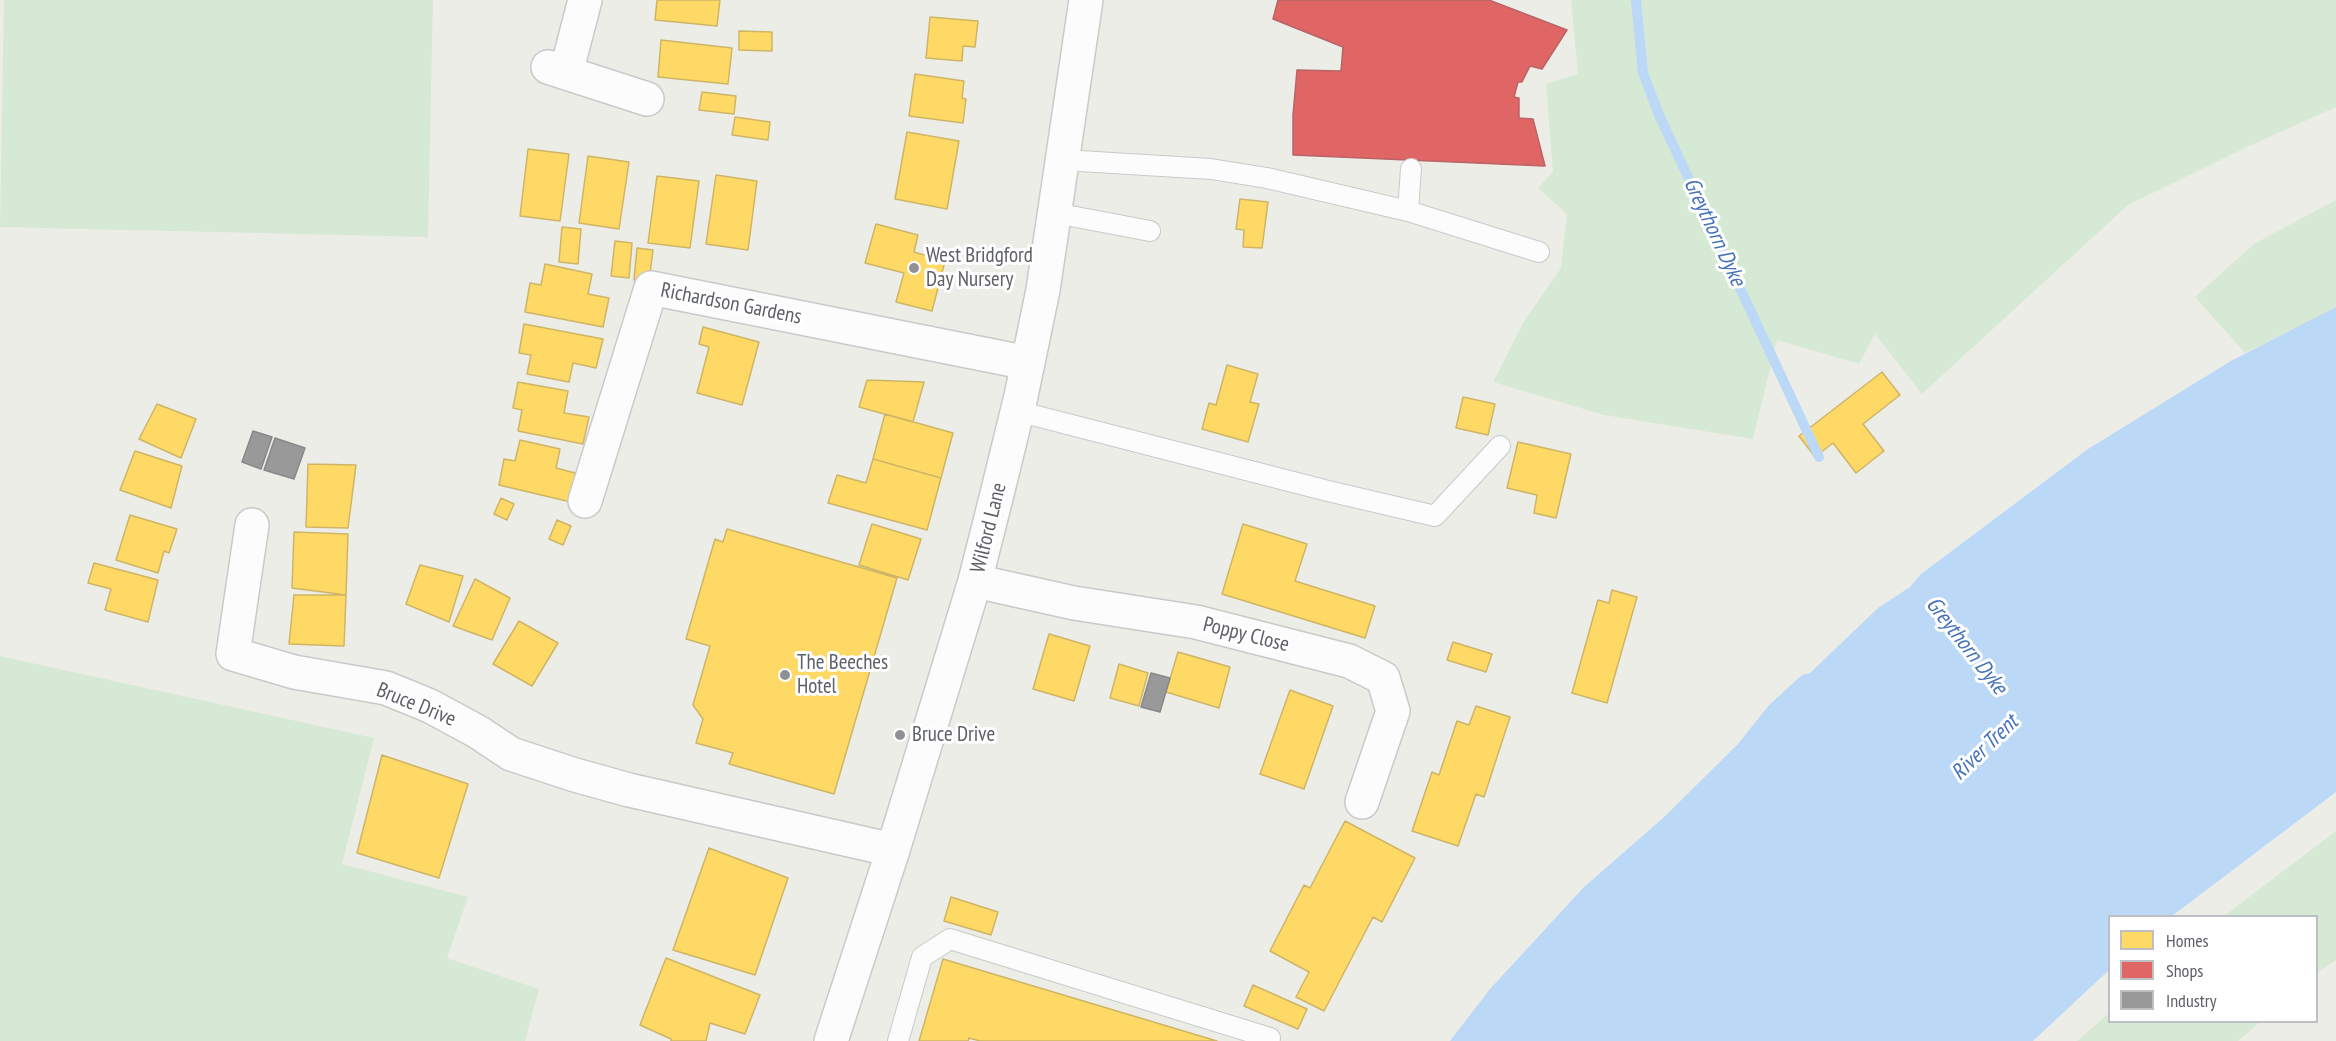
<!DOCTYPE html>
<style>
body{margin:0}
#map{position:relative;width:2336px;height:1041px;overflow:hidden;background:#edede8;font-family:"PT Sans Narrow",sans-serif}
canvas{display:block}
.legend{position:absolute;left:2108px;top:915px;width:210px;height:108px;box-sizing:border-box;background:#fff;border:2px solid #bebfc2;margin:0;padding:8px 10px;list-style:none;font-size:18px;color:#5d6066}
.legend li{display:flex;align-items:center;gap:12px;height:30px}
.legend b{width:30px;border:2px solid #bebfc2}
</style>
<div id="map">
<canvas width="2336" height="1041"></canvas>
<ul class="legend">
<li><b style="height:16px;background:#ffd966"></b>Homes</li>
<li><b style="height:16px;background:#e06666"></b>Shops</li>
<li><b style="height:16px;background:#999"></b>Industry</li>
</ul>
</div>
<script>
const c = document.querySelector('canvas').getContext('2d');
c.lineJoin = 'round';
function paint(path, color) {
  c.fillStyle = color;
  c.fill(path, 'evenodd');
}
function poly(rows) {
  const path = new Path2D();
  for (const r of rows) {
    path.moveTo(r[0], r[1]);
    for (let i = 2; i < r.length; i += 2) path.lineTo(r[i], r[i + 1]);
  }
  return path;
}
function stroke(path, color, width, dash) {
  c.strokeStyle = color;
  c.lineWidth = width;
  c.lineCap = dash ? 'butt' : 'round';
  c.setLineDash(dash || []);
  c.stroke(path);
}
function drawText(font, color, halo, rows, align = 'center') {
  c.font = font + ' "PT Sans Narrow",sans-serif';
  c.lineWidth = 6;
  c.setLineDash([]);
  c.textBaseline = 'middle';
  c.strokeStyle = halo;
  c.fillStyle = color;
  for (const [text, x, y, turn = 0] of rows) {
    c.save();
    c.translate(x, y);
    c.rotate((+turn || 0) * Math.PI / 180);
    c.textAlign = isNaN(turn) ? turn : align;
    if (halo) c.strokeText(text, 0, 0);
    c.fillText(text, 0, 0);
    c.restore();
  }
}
const green = poly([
 [4,0,433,0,428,237,0,227],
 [1571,0,2336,0,2336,107,2247,147,2128,205,1922,394,1875,334,1859,364,1777,340,1753,439,1604,415,1493,382,1524,321,1561,268,1567,214,1538,188,1553,172,1546,84,1578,74],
 [2336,200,2336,308,2245,353,2195,297,2254,244],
 [0,656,374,738,342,864,468,897,447,958,539,989,525,1041,0,1041],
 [2336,831,2336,960,2317,973,2316,916,2224,916],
 [2109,1013,2110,1022,2260,1022,2238,1041,2077,1041]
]);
const water = poly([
 [2336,307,2336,792,2172,916,2110,916,2109,970,2033,1041,1450,1041,1490,989,1584,887,1662,819,1738,744,1769,705,1802,675,1810,673,1878,608,1910,587,1921,574,2088,449,2229,362]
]);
const homes = poly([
 [657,0,720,0,717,26,655,20,657,0],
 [930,17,978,21,975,47,963,46,962,61,926,58,930,17],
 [739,31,772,32,772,51,739,50,739,31],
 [661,40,732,48,728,84,658,77,661,40],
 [915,74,964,81,962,98,966,99,963,123,909,116,915,74],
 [702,92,736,96,734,114,699,110,702,92],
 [735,117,770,122,768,140,732,135,735,117],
 [907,132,959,141,947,209,895,199,907,132],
 [528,149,569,154,560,221,520,216,528,149],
 [588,156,629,162,619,229,579,223,588,156],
 [716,175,757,181,748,250,706,244,716,175],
 [657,176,699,181,690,248,648,243,657,176],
 [1240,199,1268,202,1262,248,1243,247,1244,230,1236,229,1240,199],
 [876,224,918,235,914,252,945,261,932,311,896,302,904,273,865,263,876,224],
 [562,227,581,229,578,264,559,262,562,227],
 [615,241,632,243,629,278,611,276,615,241],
 [637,248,653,250,649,282,634,280,637,248],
 [545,264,592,274,588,294,609,298,603,327,525,312,530,283,541,285,545,264],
 [524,324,603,339,596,368,573,363,569,382,527,374,531,355,519,353,524,324],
 [703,327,759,342,742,405,697,393,709,347,699,344,703,327],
 [1227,365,1258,374,1250,402,1259,404,1248,442,1202,429,1209,403,1216,405,1227,365],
 [1882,372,1900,395,1863,424,1884,451,1856,473,1833,443,1815,457,1799,436,1882,372],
 [867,380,924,382,913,422,859,407,867,380],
 [518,382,568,391,564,413,589,417,583,444,518,431,522,410,513,408,518,382],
 [1463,397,1495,404,1488,435,1456,428,1463,397],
 [157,404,196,419,181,458,139,439,157,404],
 [885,414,953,433,941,478,873,459,885,414],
 [520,440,560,449,556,468,583,475,575,503,499,485,504,459,515,461,520,440],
 [1518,442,1571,454,1556,518,1534,513,1537,495,1507,488,1518,442],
 [135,451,182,466,171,508,120,490,135,451],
 [873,459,941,478,927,530,828,503,837,475,866,483,873,459],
 [308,464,356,465,348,528,306,527,308,464],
 [501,498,514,504,507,520,494,514,501,498],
 [130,515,177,529,169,553,164,551,158,573,116,560,130,515],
 [557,520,571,526,563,545,549,539,557,520],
 [872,524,921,539,908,580,859,565,872,524],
 [1243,524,1307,544,1295,581,1375,606,1365,638,1222,594,1243,524],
 [727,529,897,578,834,794,729,764,733,753,696,743,703,719,693,705,710,646,686,639,715,539,723,542,727,529],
 [294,532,348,534,346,595,292,588,294,532],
 [94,563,158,580,148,622,105,610,111,589,88,583,94,563],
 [420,565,463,576,449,622,406,604,420,565],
 [475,579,510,598,492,640,453,626,475,579],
 [1612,590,1637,597,1607,703,1572,693,1598,600,1609,603,1612,590],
 [294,595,346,595,344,646,289,644,294,595],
 [519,621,558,643,532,686,493,664,519,621],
 [1049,634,1090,646,1074,701,1033,689,1049,634],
 [1453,642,1492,654,1486,672,1447,660,1453,642],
 [1178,652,1230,667,1219,708,1166,692,1178,652],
 [1119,664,1148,673,1139,706,1110,698,1119,664],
 [1290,690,1333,706,1304,789,1260,774,1290,690],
 [1476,706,1510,717,1484,797,1476,794,1458,846,1412,831,1432,772,1439,775,1457,721,1469,725,1476,706],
 [382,755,468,784,439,878,357,853,382,755],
 [1345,821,1415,858,1382,922,1373,917,1324,1011,1296,997,1309,972,1270,951,1304,885,1310,888,1345,821],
 [709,848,788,878,755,975,673,950,709,848],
 [951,897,998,912,991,935,944,921,951,897],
 [666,958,760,995,745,1034,710,1023,706,1041,671,1041,671,1039,640,1025,666,958],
 [943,959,1217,1041,980,1041,969,1038,968,1041,919,1041,943,959],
 [1253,985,1307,1009,1298,1029,1244,1006,1253,985]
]);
const shops = poly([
 [1278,0,1489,0,1567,30,1542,69,1530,66,1522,82,1518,82,1514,97,1519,98,1519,118,1533,119,1545,166,1293,155,1293,115,1297,70,1341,71,1343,47,1273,19,1278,0]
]);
const industry = poly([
 [253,431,272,437,261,469,242,462,253,431],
 [275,438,305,448,294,479,264,470,275,438],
 [1151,673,1170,678,1160,712,1141,707,1151,673]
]);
const stream = poly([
 [1636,0,1643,73,1659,115,1819,457]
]);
const lane = poly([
 [1063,160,1211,169,1267,178,1408,211,1411,169],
 [1408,211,1539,252],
 [1055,213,1150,231],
 [1017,411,1328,491,1435,516,1500,446],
 [898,1041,922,957,950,939,1270,1038,1269,1041]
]);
const street = poly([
 [548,67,647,99],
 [566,73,585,0],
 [585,501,651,288,1028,363],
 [252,525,233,654,294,672,386,688,430,706,478,732,511,754,575,775,629,790,893,850],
 [975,581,1074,603,1196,622,1349,661,1383,678,1393,711,1362,802]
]);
const secondary = poly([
 [831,1041,893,850,975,581,997,494,1021,396,1043,290,1086,0]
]);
const markers = [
 [914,268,6,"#8f9194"],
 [785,675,6,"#8f9194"],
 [900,735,6,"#8f9194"]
];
const poiNames = [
 ["West Bridgford",926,256],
 ["Day Nursery",926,280],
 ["The Beeches",797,663],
 ["Hotel",797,687],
 ["Bruce Drive",912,735]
];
const streetNames = [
 ["Richardson Gardens",731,304,11],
 ["Wilford Lane",989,528,-76],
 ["Poppy Close",1246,635,14],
 ["Bruce Drive",416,705,22]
];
const waterNames = [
 ["Greythorn Dyke",1714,232,65],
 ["Greythorn Dyke",1966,646,52],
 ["River Trent",1985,748,-44]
];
paint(green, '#d6e9d5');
paint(water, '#bcd8f7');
paint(homes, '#ffd966');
stroke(homes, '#ceb566', 1.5);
paint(shops, '#e06666');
stroke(shops, '#b96466', 1.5);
paint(industry, '#999');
stroke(industry, '#87888a', 1.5);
stroke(stream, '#bcd8f7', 10);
stroke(lane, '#c9c9c9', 22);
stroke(street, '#c9c9c9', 36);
stroke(secondary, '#cacaca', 36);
stroke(lane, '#fcfcfc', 20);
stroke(street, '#fcfcfc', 33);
stroke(secondary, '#fcfcfc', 33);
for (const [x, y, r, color] of markers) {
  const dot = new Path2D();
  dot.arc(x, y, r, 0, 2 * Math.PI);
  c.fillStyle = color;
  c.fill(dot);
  stroke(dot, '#fff', 2);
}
drawText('21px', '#5d6066', '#fff', poiNames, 'left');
drawText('21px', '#5d6066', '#fff', streetNames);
drawText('italic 22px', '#4672b9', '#fff', waterNames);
</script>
